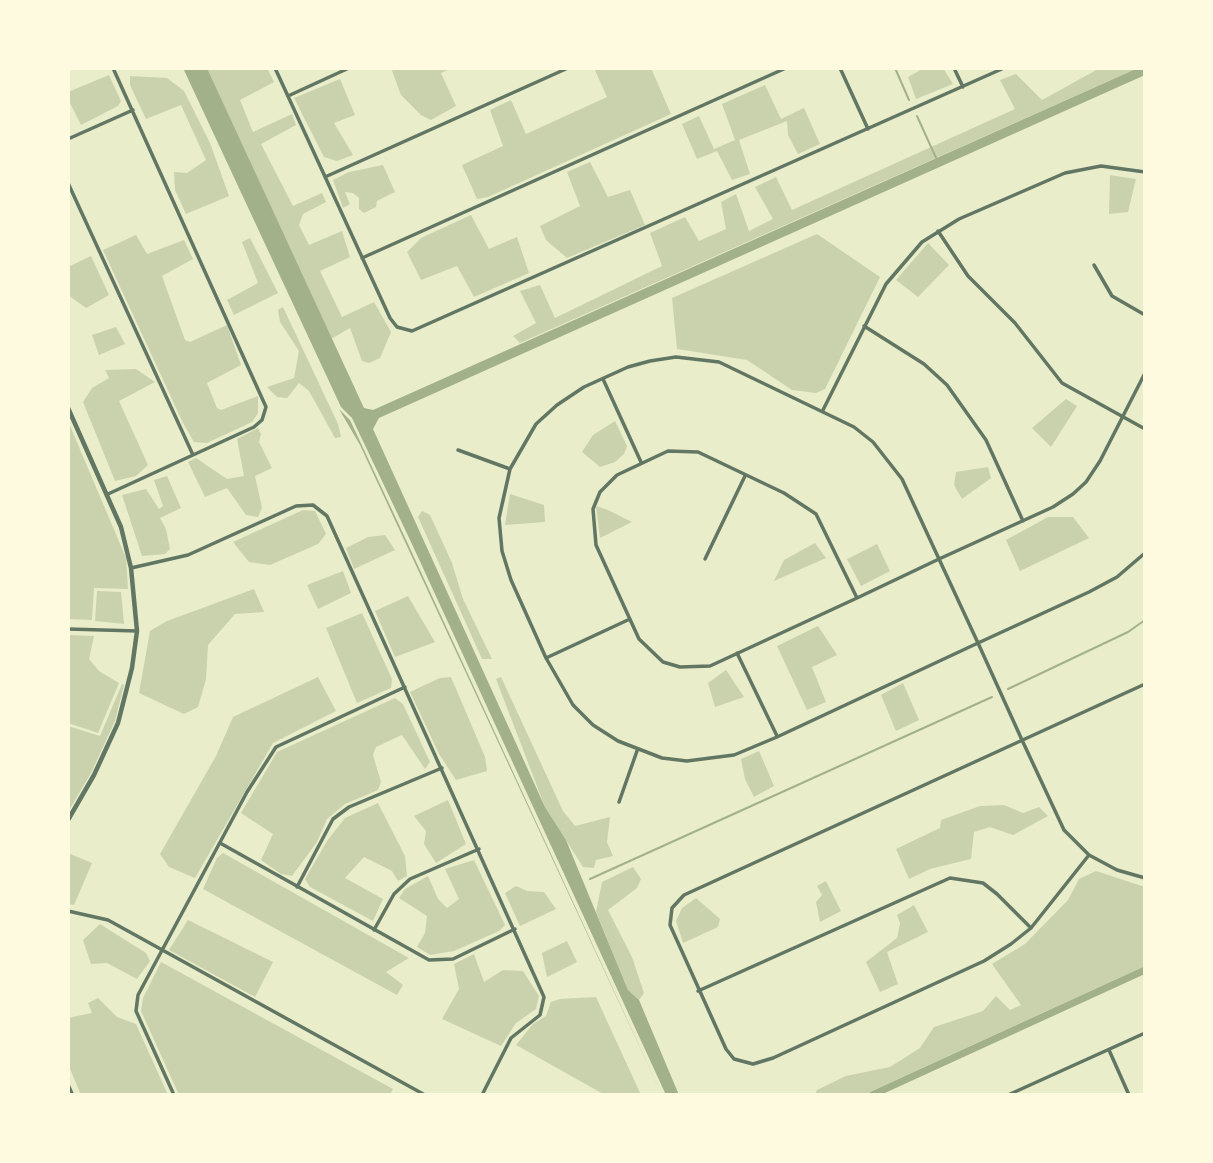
<!DOCTYPE html>
<style>
body{margin:0}
#map{position:relative;width:1213px;height:1163px;overflow:hidden;background:#e9edc9;font-family:"Noto Sans",sans-serif}
canvas{display:block}
.frame{position:absolute;inset:0;border:70px solid #fefae0;pointer-events:none}
</style>
<div id="map">
<canvas width="1213" height="1163"></canvas>
<div class="frame"></div>
</div>
<script>
const c = document.querySelector('canvas').getContext('2d');
c.lineJoin = 'round';
function paint(path, color) {
  c.fillStyle = color;
  c.fill(path, 'evenodd');
}
function poly(rows) {
  const path = new Path2D();
  for (const r of rows) {
    path.moveTo(r[0], r[1]);
    for (let i = 2; i < r.length; i += 2) path.lineTo(r[i], r[i + 1]);
  }
  return path;
}
function stroke(path, color, width, dash) {
  c.strokeStyle = color;
  c.lineWidth = width;
  c.lineCap = dash ? 'butt' : 'round';
  c.setLineDash(dash || []);
  c.stroke(path);
}
const green = poly([
 [207,68,267,68,274,82,240,100,253,132,292,114,296,125,261,144,293,206,322,193,326,202,303,214,299,225,309,245,342,231,350,257,320,271,342,317,374,302,391,332,380,358,369,363,362,361,350,328,331,339],
 [391,68,452,68,441,73,456,106,431,120,421,115,401,95],
 [594,68,651,68,671,114,488,197,477,199,462,165,503,146,490,110,511,100,526,134,607,97],
 [924,68,943,68,953,84,916,99,908,77],
 [1100,68,1138,68,520,343,513,336,536,323,520,291,540,285,555,318,662,266,650,233,685,217,699,241,726,229,721,202,736,194,749,231,773,219,755,187,776,177,792,210,1015,109,1000,80,1016,74,1042,100],
 [109,75,121,101,118,106,81,125,68,99,68,92],
 [130,76,167,78,184,91,210,143,229,196,186,214,175,190,174,172,187,173,206,160,181,105,146,119,130,85],
 [340,79,355,115,334,123,353,155,337,161,324,157,294,98],
 [765,85,781,119,804,108,820,144,798,154,788,135,787,121,739,140,750,174,732,180,717,151,697,159,682,124,699,116,714,149,735,140,722,104],
 [590,162,608,197,630,190,645,225,567,258,546,240,540,226,580,206,567,172],
 [383,165,395,192,377,201,376,207,364,213,359,209,359,198,353,193,345,192,350,204,343,208,333,180,349,172],
 [1110,175,1136,179,1128,212,1109,214],
 [471,215,489,249,517,237,529,273,474,297,457,266,421,280,407,252,421,238],
 [817,234,880,277,825,389,816,393,792,390,747,360,677,349,672,298],
 [136,235,147,254,184,240,193,259,162,276,185,340,190,342,227,325,241,365,207,383,217,408,221,410,258,396,258,413,252,422,207,443,194,442,183,423,103,250],
 [250,238,278,293,234,315,227,300,258,283,242,242],
 [928,243,949,265,918,297,896,280],
 [91,256,109,295,86,308,68,295,68,267],
 [283,307,338,424,341,437,335,438,309,391,299,383,287,398,277,397,267,387,294,378,299,351,280,322,278,310],
 [116,327,125,344,99,355,92,335],
 [136,369,155,382,119,401,148,465,136,476,115,481,83,402,92,388,109,378,105,370],
 [1066,399,1077,406,1051,447,1032,428],
 [68,421,126,558,128,589,94,588,92,620,68,619],
 [615,421,627,446,624,454,615,462,600,467,582,452,593,435],
 [258,428,261,434,259,442,272,468,255,476,262,508,258,517,246,515,227,488,205,497,188,462,196,458,227,479,244,476,237,439],
 [988,467,991,478,962,499,954,485,956,472],
 [167,476,181,508,160,518,166,529,170,549,165,554,142,556,122,495,146,489,159,509,163,506,154,480],
 [510,494,544,505,545,522,505,525],
 [596,506,608,510,632,522,600,538],
 [303,510,315,511,326,534,318,544,270,565,249,562,233,542],
 [422,511,430,515,452,563,463,599,492,659,482,659,418,517],
 [1048,517,1073,517,1089,538,1020,571,1006,540],
 [385,535,395,550,354,569,346,548,368,537],
 [815,543,826,558,774,581,784,560],
 [877,544,890,571,861,586,847,559],
 [343,571,351,593,318,609,307,585],
 [254,589,264,612,235,614,208,645,206,679,198,707,184,714,139,693,150,631,167,621],
 [97,591,121,592,124,624,95,621],
 [408,596,435,642,395,657,375,611],
 [362,613,392,679,391,688,357,703,326,628],
 [818,626,837,655,812,667,826,702,807,710,777,646],
 [68,635,94,636,89,659,99,671,119,683,98,733,68,723],
 [726,670,744,697,715,707,708,683],
 [318,677,336,711,273,743,195,878,169,867,160,854,216,756,233,717],
 [451,677,485,757,487,771,456,780,439,754,410,692,440,678],
 [501,677,563,811,575,826,610,817,607,842,613,856,596,860,594,868,583,867,545,807,496,679],
 [903,683,919,720,896,731,881,695],
 [122,684,124,685,115,721,91,773,68,812,68,726,100,736],
 [395,698,403,704,430,762,425,769,402,735,376,747,373,755,381,782,378,790,345,804,327,819,317,842,292,876,281,874,261,860,273,834,241,813,277,752],
 [759,751,774,786,754,797,745,779,741,759],
 [448,800,466,844,436,863,424,844,426,831,414,816],
 [378,803,405,856,407,876,398,881,392,871,364,857,345,878,383,899,373,921,310,887,305,879,327,841,345,818],
 [1004,805,1023,813,1039,807,1048,816,1013,835,990,827,974,832,971,859,930,869,909,879,896,849,940,828,941,820,980,806],
 [68,853,92,863,74,905,68,904],
 [223,853,409,958,386,972,403,985,397,995,203,889,217,858],
 [474,860,505,925,499,931,454,951,430,955,417,947,425,933,427,916,399,898,405,889,428,876,438,899,447,908,459,899,445,869],
 [633,867,641,879,637,888,608,910,632,957,644,993,639,1000,628,990,596,912,602,882],
 [1096,871,1145,887,1145,966,863,1095,815,1095,817,1090,846,1076,890,1067,920,1048,934,1027,983,1011,996,996,1010,1010,1021,1005,992,964,1025,944,1068,900,1079,879],
 [826,881,841,911,820,922,816,902,822,895,817,886],
 [516,886,527,891,544,892,556,909,520,926,505,893],
 [696,898,720,919,718,927,683,943,676,921,682,908],
 [914,905,928,932,887,952,898,984,880,992,866,962,897,938,900,923,897,915],
 [188,920,273,962,255,997,169,950],
 [100,924,146,953,150,961,137,979,107,963,91,964,83,940],
 [567,941,577,962,547,977,542,953],
 [474,954,484,982,503,970,523,971,539,996,536,1009,516,1023,501,1046,442,1019,459,989,454,964],
 [161,962,393,1089,390,1095,179,1095,141,1011,143,998],
 [596,997,641,1095,605,1095,516,1045,533,1024,546,1016,551,1002,560,999],
 [98,998,117,1017,136,1024,168,1095,81,1095,68,1064,68,1018,92,1013,88,1003]
]);
const water = poly([
 [183,68,207,68,364,408,373,410,1138,68,1145,68,1145,75,379,418,373,429,545,807,566,840,628,990,639,1000,679,1095,666,1095,411,542,352,418,341,407],
 [339,409,350,420,408,544,662,1095,360,445]
]);
const stream = poly([
 [895,68,909,100],
 [917,116,937,160],
 [1008,689,1128,632,1145,620],
 [590,879,992,697]
]);
const canal = poly([
 [872,1095,1145,970]
]);
const minor = poly([
 [275,68,390,318,397,327,412,331,1004,68],
 [840,68,868,129],
 [954,68,963,87],
 [288,96,349,68],
 [68,139,133,110],
 [325,177,568,68],
 [68,183,193,455],
 [938,231,968,276,1015,323,1062,383,1145,429],
 [362,258,786,68],
 [1094,265,1112,296,1145,315],
 [864,326,924,364,947,385,986,440,1023,521],
 [603,379,641,462],
 [823,410,886,284,922,242,959,219,1065,173,1101,166,1145,172],
 [458,450,510,469],
 [108,494,254,427,262,420,266,407,113,68],
 [1145,553,1117,577,1089,592,978,643,777,737,734,755,687,761,662,758,618,741,593,725,573,705,546,658,511,580,502,551,499,518,510,469,536,424,557,405,584,387,628,367,650,361,676,357,719,362,854,427,873,442,902,479,939,559,978,643,1022,740,1064,830,1089,855,1117,870,1145,878],
 [705,559,745,476],
 [131,568,188,555,296,506,313,505,327,516,544,997,540,1015,511,1038,482,1095],
 [857,598,816,514,784,493,698,452,668,451,617,475,600,492,593,509,596,545,639,639,663,662,680,667,710,666,857,598,939,559,1053,507,1073,494,1086,482,1100,461,1145,373],
 [68,629,137,631],
 [737,653,777,736],
 [546,658,630,619],
 [619,802,637,751],
 [220,843,429,960,453,959,515,929],
 [1089,855,1031,928,1011,944,984,961,773,1058,753,1064,734,1059,726,1049,670,925,672,908,684,895,1145,684],
 [297,887,333,819,349,807,442,768],
 [68,911,108,920,425,1095],
 [374,930,394,894,410,879,479,849],
 [698,991,950,878,983,883,997,894,1031,928],
 [1109,1050,1129,1095],
 [174,1095,136,1011,138,995,247,792,276,747,405,687],
 [1008,1095,1145,1033]
]);
const tertiary = poly([
 [68,408,121,527,131,568,137,631,132,668,118,723,94,775,68,820],
 [68,1086,72,1095]
]);
paint(green, '#cad2ad');
paint(water, '#a3b18a');
stroke(stream, '#a3b18a', 2);
stroke(canal, '#a3b18a', 7);
stroke(minor, '#617663', 3.5);
stroke(tertiary, '#617663', 4.5);
</script>
